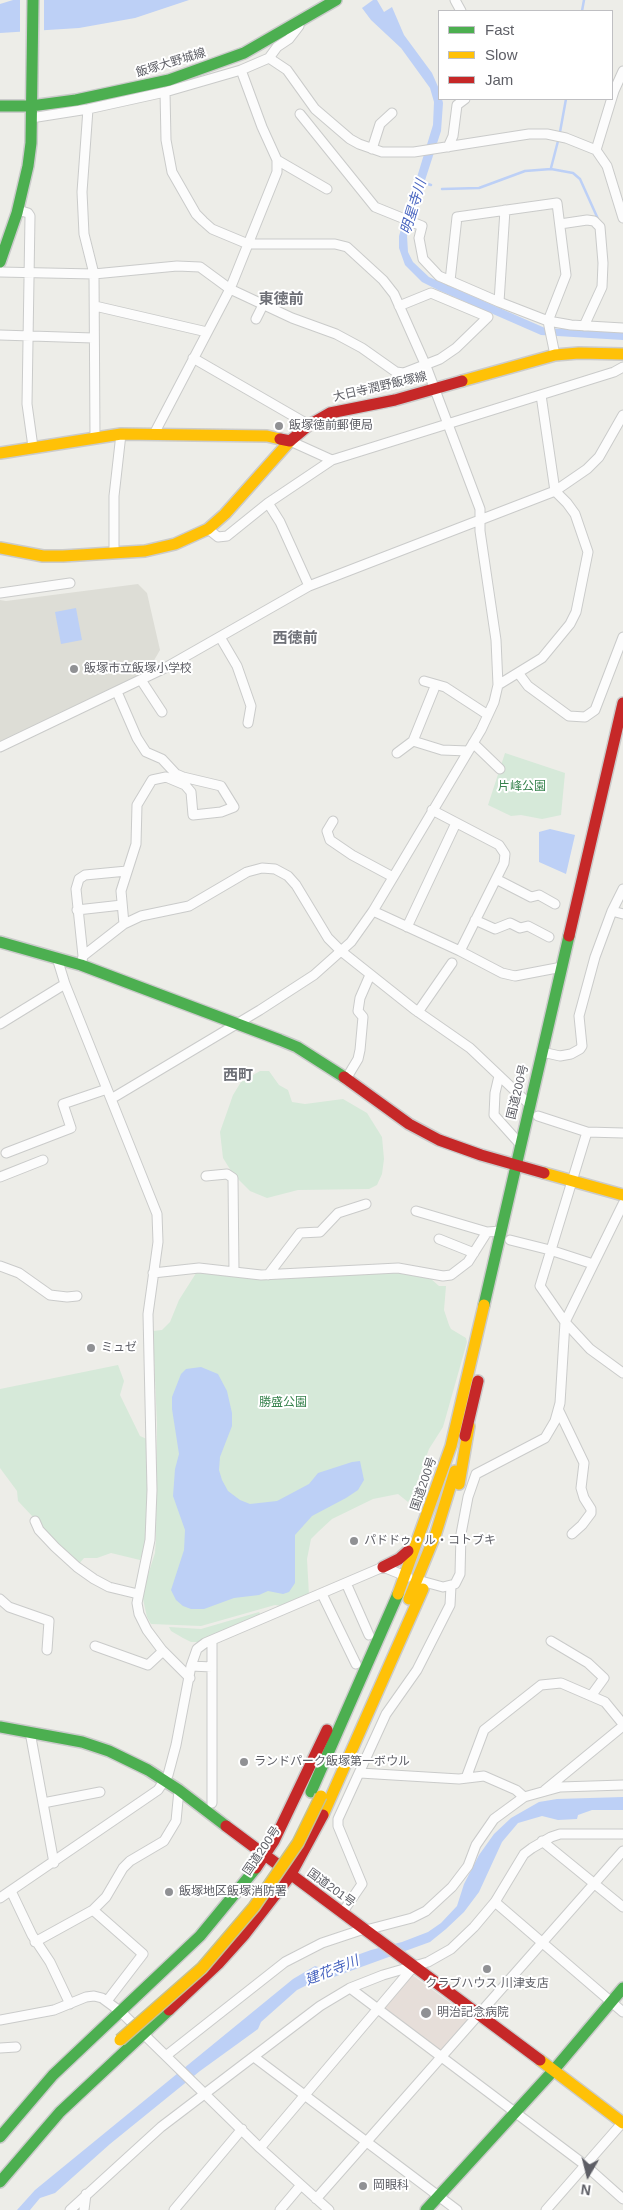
<!DOCTYPE html>
<meta charset="utf-8">
<style>
body{margin:0}
#map{position:relative;width:623px;height:2210px;overflow:hidden;background:#edede8;font-family:Arial,sans-serif}
canvas{display:block}
.legend{position:absolute;left:438px;top:10px;width:175px;height:90px;box-sizing:border-box;background:#fff;border:1px solid #bfbfc2;margin:0;padding:6px 9px;list-style:none;font-size:15px;color:#5e5f66}
.legend li{display:flex;align-items:center;gap:10px;height:25px}
.legend b{width:25px;border:1px solid #bfbfc2}
.north{position:absolute;left:563px;top:2150px;width:50px;height:50px;-webkit-text-stroke:4px #fff;paint-order:stroke;rotate:188deg;font-size:14px;font-weight:700;line-height:20px;text-align:center;color:#5e5f66}
.north::after{content:'';display:block;margin:auto;width:18px;height:22px;background:#5e5f66;clip-path:polygon(50% 0,100% 100%,50% 72%,0 100%)}
</style>
<div id="map">
<canvas width="623" height="2210"></canvas>
<ul class="legend">
<li><b style="height:6px;background:#4caf50"></b>Fast</li>
<li><b style="height:6px;background:#ffc107"></b>Slow</li>
<li><b style="height:6px;background:#c62828"></b>Jam</li>
</ul>
<div class="north">N</div>
</div>
<script>
const c = document.querySelector('canvas').getContext('2d');
c.lineJoin = 'round';
function paint(path, color) {
  c.fillStyle = color;
  c.fill(path, 'evenodd');
}
function poly(rows) {
  const path = new Path2D();
  for (const r of rows) {
    path.moveTo(r[0], r[1]);
    for (let i = 2; i < r.length; i += 2) path.lineTo(r[i], r[i + 1]);
  }
  return path;
}
function stroke(path, color, width, dash) {
  c.strokeStyle = color;
  c.lineWidth = width;
  c.lineCap = dash ? 'butt' : 'round';
  c.setLineDash(dash || []);
  c.stroke(path);
}
function drawText(font, color, halo, rows, align = 'center') {
  c.font = font + ' Arial,"Noto Sans JP",sans-serif';
  c.lineWidth = 4;
  c.setLineDash([]);
  c.textBaseline = 'middle';
  c.strokeStyle = halo;
  c.fillStyle = color;
  for (const [text, x, y, turn = 0] of rows) {
    c.save();
    c.translate(x, y);
    c.rotate((+turn || 0) * Math.PI / 180);
    c.textAlign = isNaN(turn) ? turn : align;
    if (halo) c.strokeText(text, 0, 0);
    c.fillText(text, 0, 0);
    c.restore();
  }
}
const education = poly([
 [138,584,147,593,160,650,145,676,0,743,0,600,6,601]
]);
const medical = poly([
 [411,1974,472,2019,441,2054,381,2008]
]);
const green = poly([
 [505,753,565,773,561,815,542,819,521,815,511,816,488,805],
 [260,1071,269,1071,279,1085,288,1090,292,1102,305,1104,343,1099,367,1113,382,1137,384,1159,382,1174,377,1185,369,1189,298,1190,267,1198,250,1191,233,1174,223,1158,220,1132,233,1095,241,1082],
 [198,1270,260,1277,334,1276,393,1271,430,1278,439,1286,446,1286,444,1310,449,1325,451,1329,466,1338,467,1342,443,1427,429,1449,412,1496,408,1502,398,1494,373,1499,332,1519,319,1531,311,1539,307,1559,309,1595,282,1606,275,1605,201,1626,151,1624,147,1617,143,1599,144,1587,155,1553,156,1538,157,1424,153,1331,162,1330,170,1322,179,1300],
 [118,1365,124,1381,120,1395,140,1436,149,1440,149,1492,145,1545,140,1560,111,1553,97,1558,84,1558,78,1565,18,1501,17,1491,0,1468,0,1389],
 [259,1612,261,1615,199,1642,191,1642,183,1638,171,1631,169,1627,201,1629]
]);
const water = poly([
 [13,0,189,0,135,18,79,28,0,33,0,4],
 [373,0,377,0,384,12,392,7,404,35,432,73,439,89,439,99,442,99,443,103,441,131,407,236,408,252,413,262,429,277,545,328,623,332,623,340,541,335,438,290,422,282,405,265,399,248,399,236,433,125,434,102,430,88,401,48,371,20,362,8],
 [76,608,82,640,61,644,55,612],
 [550,829,575,835,566,874,539,862,539,832],
 [201,1367,218,1374,227,1391,232,1413,232,1426,220,1457,219,1470,222,1480,228,1491,240,1500,250,1504,277,1501,309,1484,318,1473,352,1462,360,1461,364,1480,358,1490,346,1498,312,1516,295,1535,295,1583,289,1592,283,1594,268,1591,259,1595,234,1598,204,1609,191,1609,183,1606,176,1600,171,1590,184,1550,185,1530,173,1496,175,1469,179,1454,172,1409,172,1397,181,1374,186,1369],
 [623,1797,623,1810,592,1810,578,1815,577,1819,558,1820,542,1816,518,1823,502,1842,479,1892,464,1912,446,1929,430,1942,331,1978,317,1980,297,1990,261,2022,258,2029,200,2071,110,2144,55,2193,40,2198,30,2210,17,2210,35,2190,293,1979,315,1966,321,1968,371,1950,402,1942,428,1932,441,1923,457,1906,464,1884,479,1855,494,1834,511,1818,539,1802,557,1799]
]);
const pier = poly([
 [20,0,44,0,44,34,20,35]
]);
const stream = poly([
 [582,11,584,0],
 [560,132,566,99],
 [551,168,558,141],
 [421,182,431,185],
 [442,189,479,188,525,171,551,169,573,173,580,179,598,219]
]);
const street = poly([
 [455,0,461,11],
 [269,58,277,47,289,39,299,26],
 [88,109,82,192,84,234,94,274,95,437],
 [300,114,375,207,422,226,419,238,423,259,439,276,499,302,548,321,571,325,623,328],
 [31,118,88,109,165,92,241,70,269,58,287,70,315,109,350,139,359,144,382,152,414,152,529,134,547,134,566,138,596,150,607,166,623,218],
 [448,147,453,136,457,105,465,99],
 [372,149,380,124,392,113],
 [596,150,614,91,623,71],
 [277,160,327,189],
 [18,210,28,213,30,216,27,404,33,447],
 [560,224,587,220,594,221,600,227,603,263,602,287,584,326],
 [0,272,94,274,177,266,200,267,230,289,292,318,336,334,362,348,396,372,404,373,440,359,456,348,488,317,431,293,399,306],
 [450,281,457,217,557,203,566,275,548,321,555,355],
 [499,302,505,210],
 [95,306,207,332],
 [256,319,263,305],
 [0,335,93,338],
 [193,358,309,425],
 [154,434,230,289,277,172,277,160,262,127,241,70],
 [290,441,332,460],
 [268,503,280,522,309,586],
 [208,529,218,537,227,536,268,503,332,460,614,372,623,367],
 [114,553,114,496,121,434],
 [0,593,70,583],
 [220,637,237,666,251,706,248,723],
 [519,674,528,686,569,716,585,717,595,710,623,637],
 [141,680,162,712],
 [424,681,445,687,488,715],
 [498,685,542,658,570,624,576,612,588,552,575,514,567,503,555,491,541,395],
 [434,689,413,741,442,750,468,751],
 [117,692,137,738,146,752,162,759,176,774,183,777,221,786,234,807,221,812,193,815,191,792,185,785,166,777,152,780,137,805,136,844,121,891,124,924],
 [473,743,500,769],
 [0,747,165,668,309,586,555,491,587,469,599,457,623,415],
 [397,753,413,741],
 [432,810,499,845,505,854,504,863,460,951,502,973,515,976,562,967],
 [333,821,327,831,330,840,352,855,393,877],
 [496,879,531,897,539,895,555,904],
 [77,910,122,905],
 [373,911,460,951],
 [612,911,623,914],
 [475,920,495,929,510,923,520,928,528,926,549,937],
 [407,927,456,823],
 [83,956,76,889,79,879,85,875,127,871],
 [57,958,65,984,157,1214,158,1242,148,1314,152,1490,150,1540,137,1603,139,1614,147,1630,162,1650,190,1678],
 [81,965,83,956,124,924,141,916,189,906,247,872,262,868,275,869,288,876,296,885,328,938,341,951,414,1009,470,1048,529,1104],
 [418,1012,452,963],
 [0,1024,65,984],
 [542,1052,560,1056,571,1054,580,1049,582,1046,579,1016,595,957,612,911,623,889],
 [499,1076,495,1093,494,1115,520,1144],
 [346,1079,358,1059,360,1050,363,1017,358,1011,360,998,370,975],
 [111,1099,260,1010,314,975,351,942,373,911,481,730,494,702,498,685,496,640,480,531,480,509,426,366,394,294,383,280,347,247,335,244,248,244,212,229,203,221,196,214,172,172,166,140,165,92],
 [538,1116,587,1132,623,1133],
 [587,1132,540,1286,565,1322,590,1349,623,1373],
 [6,1153,71,1128,63,1104,107,1089],
 [206,1176,227,1174,233,1178,234,1271],
 [0,1177,43,1160],
 [416,1211,487,1232],
 [439,1239,474,1253],
 [510,1240,550,1250,593,1264],
 [0,1266,19,1273,50,1295,67,1297,77,1296],
 [153,1273,199,1268,261,1275,398,1268,443,1276,451,1275,468,1262,487,1232,501,1231],
 [268,1275,300,1233,320,1232,338,1213,366,1204],
 [559,1411,584,1463,581,1488,584,1498,591,1509,591,1513,582,1525,572,1534],
 [35,1521,39,1530,55,1547,77,1567,94,1579,109,1587,138,1594],
 [421,1581,443,1587,455,1584,460,1574,461,1534,468,1497,476,1474,545,1438,555,1421,560,1403,565,1322,623,1204],
 [346,1583,369,1635],
 [322,1594,356,1664],
 [0,1599,9,1607,49,1621,47,1650],
 [551,1641,588,1663,604,1678,591,1696],
 [95,1646,148,1665,163,1651],
 [191,1666,212,1667],
 [30,1732,54,1863],
 [360,1773,459,1779,484,1776,516,1790,524,1797],
 [466,1778,484,1730,541,1685,561,1683,605,1702,623,1724],
 [545,1790,623,1726],
 [43,1803,100,1792],
 [212,1803,212,1640],
 [542,1841,623,1907],
 [11,1891,32,1935,50,1962,70,2004],
 [0,1898,158,1790,168,1775,176,1745,191,1666,197,1649,205,1643,383,1567,408,1577],
 [495,1902,623,2012],
 [342,1913,362,1884,338,1826,338,1819,386,1714,417,1670,450,1605,451,1586],
 [366,1930,412,1918,426,1911,452,1887,468,1866,476,1845,494,1819,524,1797,560,1787,623,1785],
 [35,1942,93,1910],
 [350,1988,585,2165,623,2199],
 [107,2001,143,1954,93,1910,106,1897,123,1868,130,1861,164,1841,176,1821,179,1790],
 [0,2020,54,2010,86,1997,94,1996,102,1998,121,2012,260,2148,329,2210],
 [0,2048,16,2047],
 [167,2055,285,1962,322,1943,364,1929],
 [254,2057,457,2210],
 [260,2148,414,1966],
 [316,2199,623,1851],
 [70,2210,161,2127,320,2006,350,1988,383,1975,428,1962,451,1949,474,1927,495,1902,524,1854,532,1848,551,1837,560,1834,623,1834],
 [84,2210,86,2194],
 [174,2210,242,2129],
 [280,2210,301,2185],
 [546,2210,623,2122]
]);
const fast = poly([
 [0,106,31,106,76,100,169,80,244,53,336,0],
 [0,262,17,213,28,166,31,143,33,0],
 [0,942,81,965,280,1040,297,1047,344,1077],
 [484,1305,569,936],
 [0,1727,82,1742,109,1751,148,1770,179,1790,226,1826],
 [311,1792,398,1594],
 [0,2137,53,2075,200,1936,256,1868],
 [0,2182,60,2112,169,2010],
 [426,2210,553,2071,623,1988]
]);
const slow = poly([
 [462,381,555,355,579,353,623,354],
 [0,453,121,434,267,436,280,439],
 [0,548,43,556,63,556,145,551,175,544,208,529,225,514,290,441],
 [544,1173,623,1195],
 [459,1484,469,1426],
 [398,1594,451,1446,484,1305],
 [409,1599,436,1533,455,1471],
 [323,1815,423,1589],
 [540,2060,623,2123]
]);
const jam = poly([
 [280,439,290,441,309,425,330,413,395,400,462,381],
 [569,936,623,703],
 [344,1077,409,1124,439,1140,481,1155,544,1173],
 [465,1436,478,1381],
 [383,1567,399,1559,408,1551],
 [226,1826,540,2060],
 [256,1868,274,1841,327,1730],
 [169,2010,218,1964,245,1934,290,1876,323,1815]
]);
const slowBridge = poly([
 [120,2040,202,1968,254,1907,298,1843,321,1796]
]);
const markers = [
 [279,426,5,"#909194"],
 [74,669,5,"#909194"],
 [91,1348,5,"#909194"],
 [354,1541,5,"#909194"],
 [244,1762,5,"#909194"],
 [169,1892,5,"#909194"],
 [487,1969,5,"#909194"],
 [426,2013,6,"#909194"],
 [363,2186,5,"#909194"]
];
const streetNames = [
 ["飯塚大野城線",171,63,-17],
 ["大日寺潤野飯塚線",380,387,-13],
 ["国道200号",518,1092,-76],
 ["国道200号",424,1484,-71],
 ["国道200号",262,1851,-56],
 ["国道201号",331,1888,36]
];
const poiNames = [
 ["飯塚徳前郵便局",289,426],
 ["飯塚市立飯塚小学校",84,669],
 ["ミュゼ",101,1348],
 ["パドドゥ・ル・コトブキ",364,1541],
 ["ランドパーク飯塚第一ボウル",254,1762],
 ["飯塚地区飯塚消防署",179,1892],
 ["クラブハウス 川津支店",487,1984,"center"],
 ["明治記念病院",437,2013],
 ["岡眼科",373,2186]
];
const parkNames = [
 ["片峰公園",522,787],
 ["勝盛公園",283,1403]
];
const waterNames = [
 ["明星寺川",414,207,-73],
 ["建花寺川",332,1971,-22]
];
const quarterNames = [
 ["東徳前",281,300],
 ["西徳前",295,639],
 ["西町",238,1076]
];
paint(education, '#ddddd6');
paint(medical, '#e6ded9');
paint(green, '#d6e9d9');
paint(water, '#bdd0f6');
paint(pier, '#edede8');
stroke(stream, '#bdd0f6', 2.5);
stroke(street, '#cacbca', 11);
stroke(fast, '#cbcbcb', 14);
stroke(slow, '#cbcbcb', 14);
stroke(jam, '#cbcbcb', 14);
stroke(street, '#fcfcfc', 9);
stroke(fast, '#4caf50', 11);
stroke(slow, '#ffc107', 11);
stroke(jam, '#c62828', 11);
stroke(slowBridge, '#c5c296', 14, []);
stroke(slowBridge, '#ffc107', 11);
for (const [x, y, r, color] of markers) {
  const dot = new Path2D();
  dot.arc(x, y, r, 0, 2 * Math.PI);
  c.fillStyle = color;
  c.fill(dot);
  stroke(dot, '#fff', 2);
}
drawText('12px', '#5e5f66', '#fff', streetNames);
drawText('12px', '#5e5f66', '#fff', poiNames, 'left');
drawText('12px', '#38834e', '#fff', parkNames);
drawText('italic 14px', '#4b67c1', '#fff', waterNames);
drawText('bold 15px', '#6f7178', '#fff', quarterNames);
</script>
